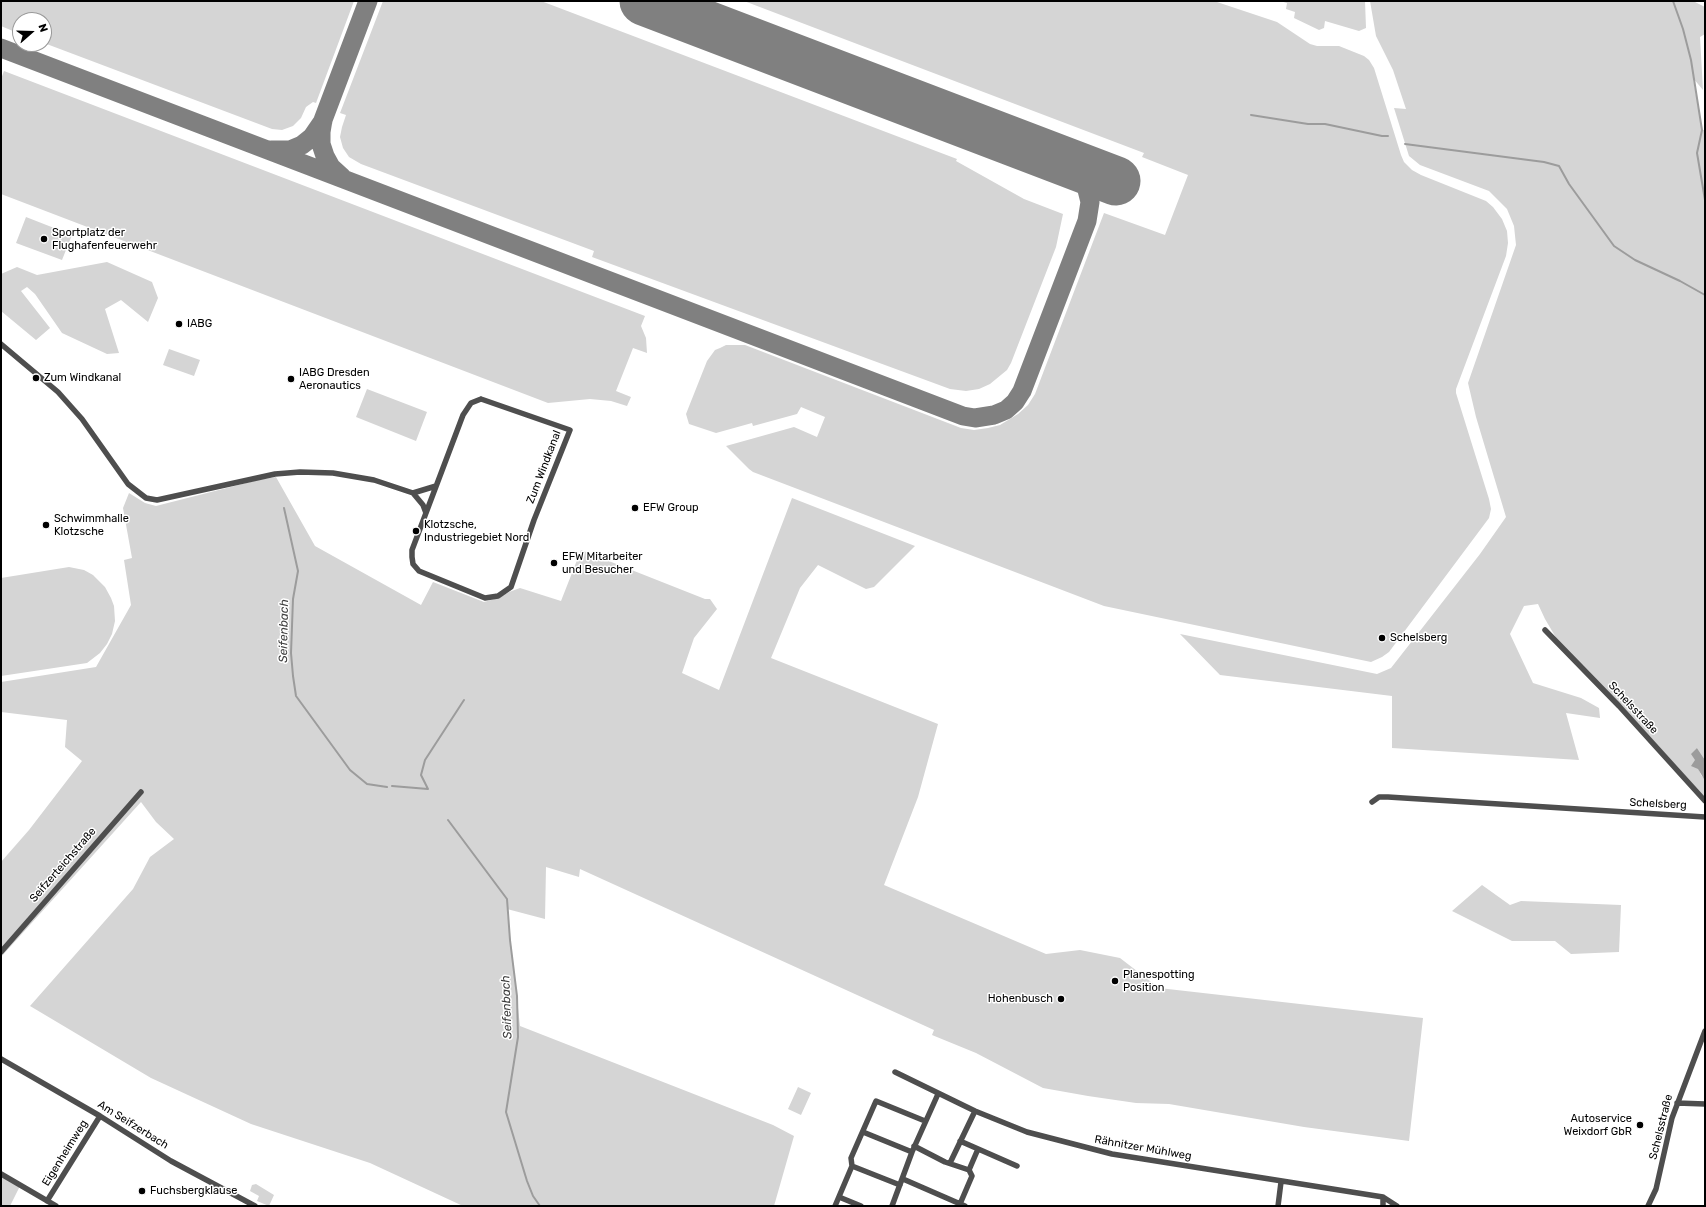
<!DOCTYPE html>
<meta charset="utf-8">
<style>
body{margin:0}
#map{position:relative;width:1706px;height:1207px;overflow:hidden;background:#fff;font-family:Rubik,sans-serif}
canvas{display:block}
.frame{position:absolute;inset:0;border:2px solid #000;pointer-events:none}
.north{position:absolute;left:12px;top:12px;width:40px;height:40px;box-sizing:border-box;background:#fff;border:1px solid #999;border-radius:50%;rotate:70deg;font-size:11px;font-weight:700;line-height:16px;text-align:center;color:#000}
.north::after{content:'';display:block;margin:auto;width:14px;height:18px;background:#000;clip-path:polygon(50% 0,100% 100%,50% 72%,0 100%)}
</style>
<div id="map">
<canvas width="1706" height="1207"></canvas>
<div class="frame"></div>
<div class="north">N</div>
</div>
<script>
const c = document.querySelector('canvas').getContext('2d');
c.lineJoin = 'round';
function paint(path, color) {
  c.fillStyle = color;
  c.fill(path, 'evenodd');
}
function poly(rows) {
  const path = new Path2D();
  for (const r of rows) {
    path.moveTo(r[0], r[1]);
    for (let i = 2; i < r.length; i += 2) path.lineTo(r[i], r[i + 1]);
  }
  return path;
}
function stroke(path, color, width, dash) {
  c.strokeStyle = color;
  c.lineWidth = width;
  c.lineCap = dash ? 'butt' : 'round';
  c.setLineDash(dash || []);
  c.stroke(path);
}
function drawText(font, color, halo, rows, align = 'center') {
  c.font = font + ' Rubik,sans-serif';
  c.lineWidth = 3;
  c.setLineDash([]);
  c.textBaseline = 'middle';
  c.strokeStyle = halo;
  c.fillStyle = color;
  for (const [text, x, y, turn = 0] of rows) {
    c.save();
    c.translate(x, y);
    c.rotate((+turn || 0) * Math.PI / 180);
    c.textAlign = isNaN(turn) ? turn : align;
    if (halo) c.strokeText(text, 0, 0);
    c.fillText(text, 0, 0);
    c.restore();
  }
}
const green = poly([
 [1,1,354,1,316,103,313,102,306,107,301,118,293,126,282,130,272,129,44,43,44,20,20,20,20,34,1,26],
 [383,1,541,1,957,159,956,161,1024,199,1063,214,1056,247,1011,363,1007,370,990,384,979,389,966,391,950,389,592,257,594,251,361,164,349,157,343,148,340,137,342,127,346,115,340,113],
 [744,1,1214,1,1277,22,1310,44,1317,46,1339,46,1364,56,1369,60,1374,68,1401,155,1404,162,1412,170,1421,175,1486,201,1493,207,1502,219,1507,231,1508,243,1506,256,1456,389,1456,393,1489,499,1491,509,1489,518,1389,652,1382,657,1371,662,1104,606,753,472,749,469,726,446,794,427,817,437,825,417,801,407,797,414,753,426,752,423,716,433,689,424,686,414,707,361,715,350,720,348,726,345,745,345,961,428,974,430,988,428,1000,425,1018,414,1028,405,1035,394,1104,213,1165,235,1188,175,1142,157,1144,153],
 [1280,1,1365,1,1366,28,1359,31,1325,21,1324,28,1319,30,1294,18,1295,12,1286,9,1287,3],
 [1370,1,1693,1,1705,7,1705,34,1700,37,1703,90,1693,78,1702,130,1705,130,1705,760,1697,748,1695,760,1701,775,1705,779,1705,797,1615,698,1558,641,1545,619,1538,604,1524,606,1510,634,1533,683,1581,698,1599,708,1600,718,1566,713,1579,760,1392,748,1392,696,1220,675,1180,634,1377,674,1391,668,1480,554,1506,517,1476,417,1468,383,1516,245,1514,226,1507,209,1489,191,1420,165,1409,156,1394,108,1406,109,1393,70,1376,36],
 [4,71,645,316,641,326,646,338,647,353,633,348,616,391,631,397,627,406,611,401,590,399,548,403,1,194,1,79],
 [26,217,72,235,62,260,16,243],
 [107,262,152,282,158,298,148,322,121,300,105,309,119,353,107,354,62,333,35,294,27,287,21,291,50,328,36,340,1,311,1,274,17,267,37,275],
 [169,349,200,360,194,376,163,365],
 [367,389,427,412,416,441,356,417],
 [276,477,315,546,421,605,433,582,484,602,498,598,509,592,520,588,561,601,581,550,705,599,710,599,717,609,694,638,682,673,719,690,792,498,915,546,874,587,866,589,818,565,800,588,771,658,938,724,918,797,884,885,1046,954,1080,950,1120,958,1159,988,1423,1018,1409,1141,1304,1127,1169,1104,1136,1103,1088,1096,1043,1088,976,1053,932,1035,934,1030,580,869,579,877,546,867,545,919,507,909,520,1026,773,1125,794,1136,774,1206,463,1206,370,1163,251,1124,151,1078,30,1006,133,889,150,857,174,839,156,822,141,802,1,957,1,862,29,830,82,761,65,747,67,720,1,712,1,682,96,667,131,605,124,560,132,558,123,508,129,493,145,503,156,506,258,480],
 [69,567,84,570,93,575,105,587,111,598,114,606,115,621,112,634,107,644,100,653,87,663,1,676,1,578],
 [1482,885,1510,905,1521,901,1621,905,1619,952,1571,954,1555,941,1512,941,1452,911],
 [798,1087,811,1093,801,1115,788,1109],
 [1,1174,21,1184,10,1206,1,1206],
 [256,1184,274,1195,269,1206,257,1201,259,1196,250,1191,252,1185]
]);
const water = poly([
 [1697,748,1705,760,1704,779,1698,769,1691,766,1695,760,1691,754]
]);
const stream = poly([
 [1673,1,1683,29,1691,60,1702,130,1697,153,1705,200],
 [1251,115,1308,124,1325,124,1382,136,1388,136],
 [1405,144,1544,162,1559,166,1569,184,1614,246,1635,260,1680,281,1705,295],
 [284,508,298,571,293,599,291,653,293,676,296,696,350,770,367,784,387,787],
 [392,786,428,789,421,775,425,760,464,700],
 [448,820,507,899,510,940,517,996,518,1037,506,1112,527,1181,533,1196,540,1206]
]);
const taxiway = poly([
 [1,48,963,416,975,418,994,415,1006,410,1015,402,1022,391,1087,221,1090,202,1086,186,1074,170,1060,160],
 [271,150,290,150,302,145,312,137,323,121],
 [342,177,331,167,325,156,321,144,321,132,323,120,368,1]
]);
const runway = poly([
 [644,1,1116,181]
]);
const minor = poly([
 [1,344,58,392,82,419,128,484,146,498,157,500,275,474,300,472,333,473,374,480,413,493,423,505,426,513],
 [481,399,570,430,534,520,511,587,498,596,485,598,419,571,413,564,412,557,412,550,463,415,471,403,481,399],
 [413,493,436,486],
 [1545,630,1619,706,1705,801],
 [1372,802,1379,797,1388,797,1705,817],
 [1,952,141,792],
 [1,1059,100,1116,171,1161,255,1206],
 [895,1072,975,1111,1027,1132,1112,1154,1383,1197,1397,1206],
 [1677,1103,1705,1104],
 [863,1132,912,1152],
 [960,1141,1017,1166],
 [914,1146,945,1162,969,1170],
 [950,1163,975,1111],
 [852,1166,900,1185],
 [1,1174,56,1206],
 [903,1179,965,1206],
 [839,1197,861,1206],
 [47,1201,100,1116],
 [960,1204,972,1176,969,1170,978,1149],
 [835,1206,852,1166,851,1158,876,1101,925,1121],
 [892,1206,912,1152,938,1094],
 [1278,1206,1281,1182],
 [1383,1206,1383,1197],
 [1648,1206,1656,1189,1672,1118,1705,1031]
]);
const markers = [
 [44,239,4,"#000"],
 [179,324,4,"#000"],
 [36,378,4,"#000"],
 [291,379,4,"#000"],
 [635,508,4,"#000"],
 [46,525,4,"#000"],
 [416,531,4,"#000"],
 [554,563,4,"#000"],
 [1382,638,4,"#000"],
 [1115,981,4,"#000"],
 [1061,999,4,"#000"],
 [1640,1125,4,"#000"],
 [142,1191,4,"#000"]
];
const poiNames = [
 ["Sportplatz der",52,233],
 ["Flughafenfeuerwehr",52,246],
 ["IABG",187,324],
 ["IABG Dresden",299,373],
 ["Aeronautics",299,386],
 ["Zum Windkanal",44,378],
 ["EFW Group",643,508],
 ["Schwimmhalle",54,519],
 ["Klotzsche",54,532],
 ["Klotzsche,",424,525],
 ["Industriegebiet Nord",424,538],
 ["EFW Mitarbeiter",562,557],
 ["und Besucher",562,570],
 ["Schelsberg",1390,638],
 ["Planespotting",1123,975],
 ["Position",1123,988],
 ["Hohenbusch",1053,999,"right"],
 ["Autoservice",1632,1119,"right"],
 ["Weixdorf GbR",1632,1132,"right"],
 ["Fuchsbergklause",150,1191]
];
const streetNames = [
 ["Zum Windkanal",544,467,-69],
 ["Schelsstraße",1633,708,47],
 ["Schelsberg",1658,804,3],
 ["Seifzerteichstraße",63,865,-49],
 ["Am Seifzerbach",133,1125,32],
 ["Schelsstraße",1661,1127,-76],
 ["Rähnitzer Mühlweg",1143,1148,10],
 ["Eigenheimweg",65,1153,-58]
];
const waterNames = [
 ["Seifenbach",284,631,-89],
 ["Seifenbach",507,1007,-92]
];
paint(green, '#d5d5d5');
paint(water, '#9c9c9c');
stroke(stream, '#9c9c9c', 2);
stroke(taxiway, '#808080', 19);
stroke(runway, '#808080', 49);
stroke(minor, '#4e4e4e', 5.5);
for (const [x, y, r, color] of markers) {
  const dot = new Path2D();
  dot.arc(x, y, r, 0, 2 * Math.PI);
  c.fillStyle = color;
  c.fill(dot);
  stroke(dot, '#fff', 1.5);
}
drawText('11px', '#000', '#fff', poiNames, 'left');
drawText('11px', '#000', '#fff', streetNames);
drawText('italic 12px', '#3d3d3d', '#fff', waterNames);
</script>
